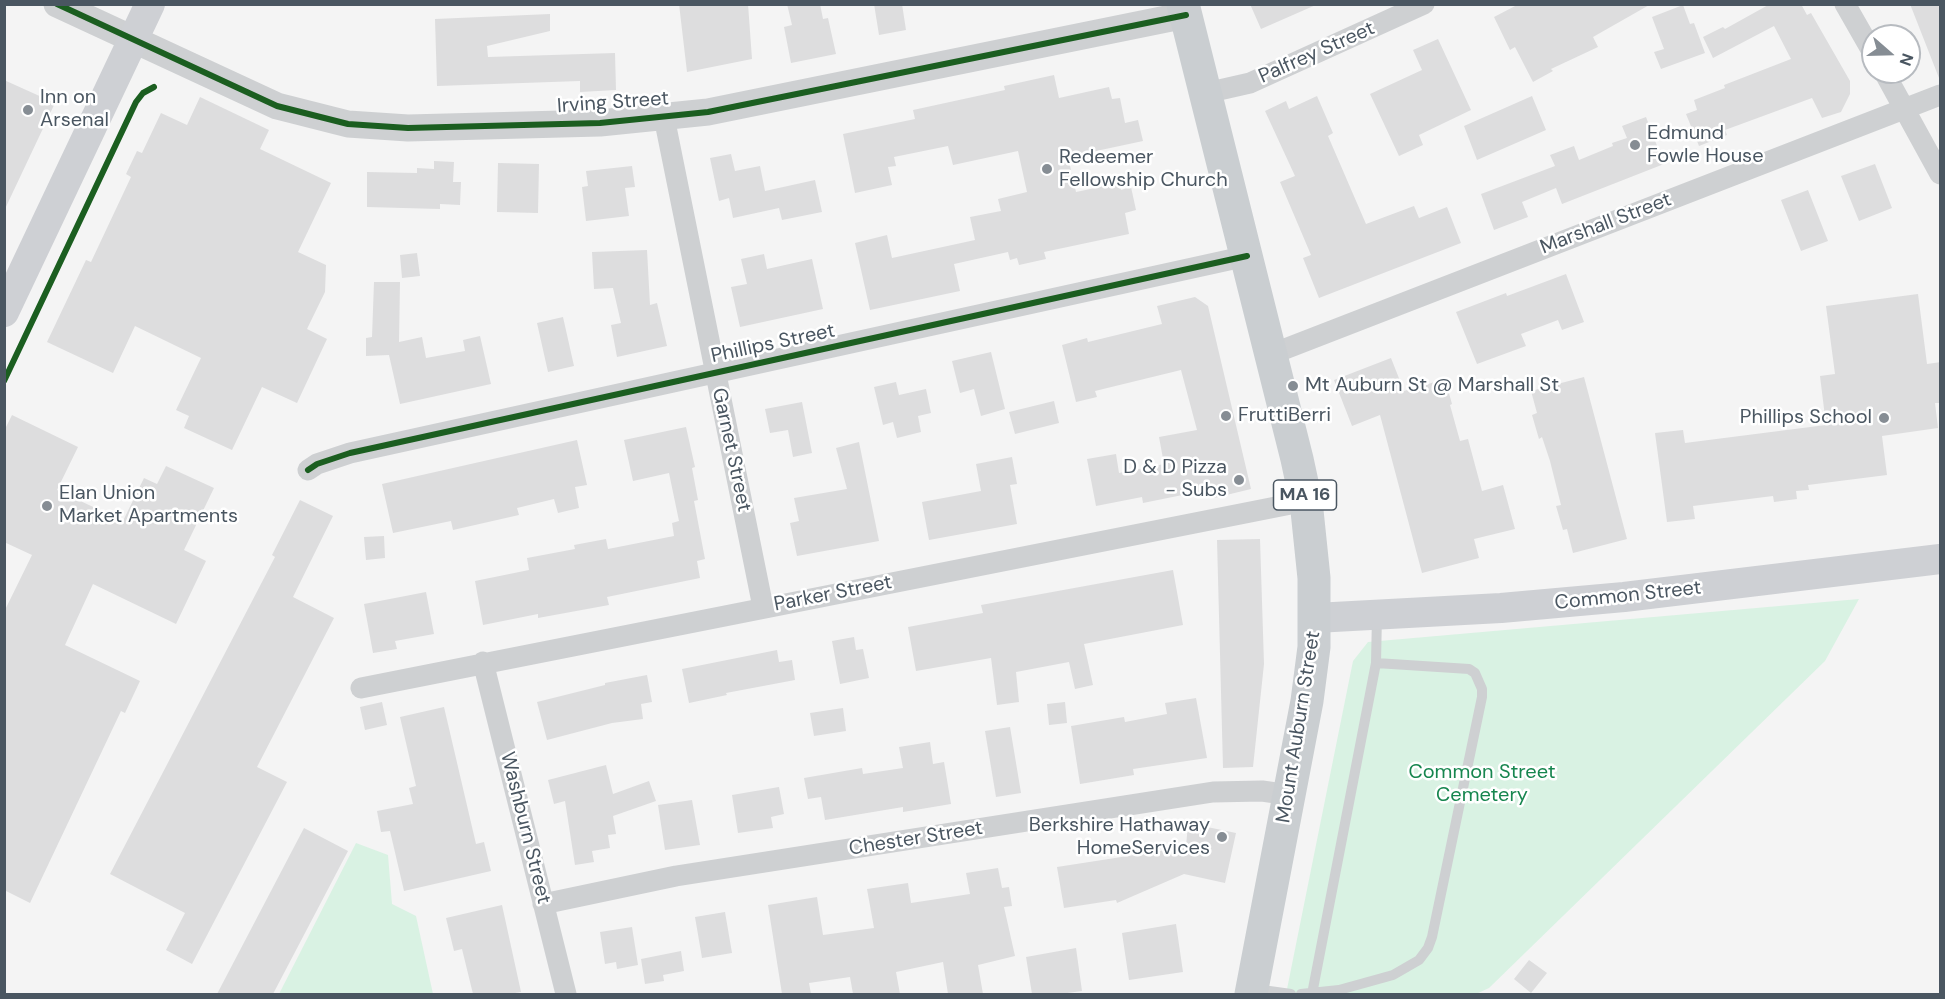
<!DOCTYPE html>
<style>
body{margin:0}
#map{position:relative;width:1945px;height:999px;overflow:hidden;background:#f4f4f4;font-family:"DM Sans",sans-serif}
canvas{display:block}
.frame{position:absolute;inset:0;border:6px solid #4a5661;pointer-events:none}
.north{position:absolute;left:1861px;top:24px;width:60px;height:60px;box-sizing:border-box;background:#fff;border:2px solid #b7bbc0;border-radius:50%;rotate:110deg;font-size:16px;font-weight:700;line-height:24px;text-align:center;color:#4a5661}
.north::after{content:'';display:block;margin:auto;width:21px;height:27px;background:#868d94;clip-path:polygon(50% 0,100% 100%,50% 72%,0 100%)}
</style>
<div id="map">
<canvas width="1945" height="999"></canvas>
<div class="frame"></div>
<div class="north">N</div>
</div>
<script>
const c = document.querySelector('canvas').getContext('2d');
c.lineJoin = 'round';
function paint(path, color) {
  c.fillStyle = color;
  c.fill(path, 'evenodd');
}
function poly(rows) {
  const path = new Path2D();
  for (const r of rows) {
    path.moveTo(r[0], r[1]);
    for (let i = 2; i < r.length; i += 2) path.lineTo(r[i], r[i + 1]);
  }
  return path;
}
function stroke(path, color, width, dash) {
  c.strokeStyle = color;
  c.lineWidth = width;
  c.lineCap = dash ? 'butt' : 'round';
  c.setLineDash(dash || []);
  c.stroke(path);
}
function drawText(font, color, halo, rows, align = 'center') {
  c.font = font + ' "DM Sans",sans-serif';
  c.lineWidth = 5;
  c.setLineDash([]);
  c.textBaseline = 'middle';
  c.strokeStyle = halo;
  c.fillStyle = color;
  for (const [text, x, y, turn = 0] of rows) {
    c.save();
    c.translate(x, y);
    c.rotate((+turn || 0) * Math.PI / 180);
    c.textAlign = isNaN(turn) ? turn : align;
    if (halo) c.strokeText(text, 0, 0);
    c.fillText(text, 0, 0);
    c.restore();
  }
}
const green = poly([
 [1859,599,1825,661,1489,988,1476,994,1286,994,1353,661,1368,642],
 [356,843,388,855,392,904,416,916,433,994,279,994]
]);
const building = poly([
 [679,4,748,4,752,59,687,72],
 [787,4,820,4,823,19,828,18,836,54,791,63,784,27,792,25],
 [874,4,902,4,906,30,879,35],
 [1250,4,1318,4,1261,29],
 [1519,4,1651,4,1593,37,1598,47,1551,69,1553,71,1533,82,1515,47,1510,50,1494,17],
 [1770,4,1801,4,1807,15,1811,13,1850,81,1850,94,1841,112,1822,118,1812,98,1725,130,1727,135,1699,146,1686,114,1697,110,1694,100,1725,88,1724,85,1791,59,1774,26,1713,58,1703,37,1723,27,1725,29],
 [1910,4,1941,4,1941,78,1939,78],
 [1683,5,1690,24,1694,23,1705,53,1661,69,1654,52,1664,49,1652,17],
 [550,14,550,31,487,46,488,57,615,53,616,90,580,92,580,81,437,86,435,19],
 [1438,39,1471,110,1419,135,1423,145,1399,156,1370,94,1422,70,1413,50],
 [1054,75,1059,98,1109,87,1112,99,1120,98,1125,123,1138,120,1143,141,1068,157,1076,192,1119,183,1121,190,1131,187,1136,210,1125,213,1129,234,1044,252,1046,259,1019,265,1017,258,1010,260,1008,252,954,264,960,291,870,310,855,243,887,235,892,258,975,240,970,217,1001,211,998,199,1027,192,1018,151,953,165,948,146,894,157,896,166,888,167,892,185,855,193,843,134,915,119,913,110,1005,90,1004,86],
 [4,80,55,103,4,211],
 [1317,96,1333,133,1328,136,1366,224,1414,206,1419,218,1447,207,1461,243,1319,298,1303,258,1311,255,1280,182,1295,176,1265,111,1286,101,1289,109],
 [1532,96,1546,130,1477,160,1464,126],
 [200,97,269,130,260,149,331,183,298,252,326,265,325,292,307,329,327,339,297,403,262,387,232,450,184,428,189,416,176,410,201,358,135,326,113,373,47,342,86,260,91,262,131,177,126,174,137,151,142,153,161,113,187,125],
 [1646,117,1664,164,1562,204,1556,188,1522,202,1528,217,1494,230,1481,194,1555,166,1550,155,1574,146,1579,160,1613,146,1612,143,1627,138,1622,126],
 [731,154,735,171,760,166,765,191,815,180,822,212,782,220,779,208,733,218,729,198,719,201,710,158],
 [434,161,454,162,453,182,461,182,460,205,440,204,440,209,367,207,367,172,417,173,417,168,434,169],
 [498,163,539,164,538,213,497,212],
 [1875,164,1892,208,1859,221,1841,176],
 [632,166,635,187,625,188,629,216,586,221,582,187,588,186,586,171],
 [1808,190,1828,241,1801,251,1781,200],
 [647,250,650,305,657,303,667,346,617,357,611,325,621,323,613,288,594,289,592,252],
 [417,253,420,276,402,278,400,255],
 [764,254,767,269,812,259,823,309,740,327,731,287,747,284,741,259],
 [1566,274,1584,322,1562,330,1558,320,1521,334,1526,346,1477,364,1456,312,1506,293,1507,296],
 [374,282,400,282,399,342,422,337,426,358,465,351,463,340,480,336,491,384,400,404,389,355,366,356,366,338,372,337],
 [1918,294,1927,364,1941,362,1941,403,1935,403,1938,428,1882,436,1887,475,1808,485,1809,490,1796,491,1797,499,1774,502,1773,496,1693,506,1695,519,1667,522,1655,433,1683,430,1685,443,1826,425,1820,376,1835,374,1826,306],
 [1195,297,1208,306,1251,489,1214,498,1212,489,1143,503,1142,497,1096,506,1087,459,1116,454,1119,473,1164,464,1159,437,1197,430,1181,370,1095,391,1097,397,1076,402,1062,345,1087,338,1088,342,1162,324,1157,306],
 [563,317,574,366,548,372,537,323],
 [991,352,1005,409,981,416,974,389,960,393,952,361],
 [1391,358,1404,391,1445,379,1452,404,1450,405,1460,441,1468,439,1482,491,1503,485,1515,529,1474,539,1479,558,1422,573,1380,415,1352,426,1334,380],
 [1584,377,1627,539,1573,553,1567,529,1563,530,1556,506,1561,505,1550,461,1542,437,1539,439,1532,415,1537,413,1531,391],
 [896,382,899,395,926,389,931,413,918,416,921,432,897,438,893,422,883,425,874,387],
 [1054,401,1059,423,1015,434,1009,412],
 [802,402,812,453,793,457,788,430,770,433,765,409],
 [12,415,78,447,57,490,123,521,144,478,157,484,166,466,214,488,184,550,206,561,176,624,93,584,65,645,140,681,125,713,121,711,30,903,4,890,4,612,32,555,4,542,4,431],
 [686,427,695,467,692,468,698,500,694,501,705,559,697,561,700,578,607,597,609,605,538,618,538,614,483,625,475,581,529,570,527,558,575,549,574,545,606,539,608,549,674,536,672,523,679,521,669,473,633,481,624,440],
 [577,440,587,485,575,487,579,508,558,513,554,499,517,508,519,515,453,530,451,521,393,533,382,484],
 [859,442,879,541,797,556,790,523,799,521,794,498,847,489,836,448],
 [1012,457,1017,484,1010,485,1017,524,929,540,922,502,981,491,976,464],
 [300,500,333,516,293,597,334,618,257,767,287,782,192,964,166,950,185,913,110,874,275,557,272,555],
 [384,536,385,558,366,560,364,537],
 [1260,539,1264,664,1253,767,1223,768,1217,540],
 [1173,570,1183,625,1084,644,1093,685,1075,689,1069,662,1016,672,1019,702,997,705,991,658,916,671,908,627,983,613,981,605],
 [426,592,434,634,395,641,397,649,373,653,364,604],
 [854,637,856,650,863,649,869,678,840,684,832,641],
 [777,650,779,662,792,660,795,680,726,693,727,695,689,703,682,669],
 [647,675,652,702,641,704,643,719,612,723,547,740,537,702,605,685,605,683],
 [1196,698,1207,758,1133,769,1134,775,1080,784,1071,726,1124,717,1125,722,1167,714,1165,703],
 [382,702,387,725,365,730,360,707],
 [1065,702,1067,723,1049,725,1047,704],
 [444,707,476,844,484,842,491,871,404,891,390,831,381,832,377,811,413,804,409,788,416,786,400,717],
 [843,708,846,731,814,736,810,713],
 [1010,727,1021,793,996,797,985,731],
 [930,742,933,764,944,762,951,804,903,812,903,807,825,820,821,797,808,799,804,778,862,768,863,774,903,768,899,747],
 [606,765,613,794,649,781,656,801,613,816,616,834,608,835,610,848,592,851,594,862,575,865,565,801,554,804,548,780],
 [779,787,784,814,771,817,773,828,738,833,732,795],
 [692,800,700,845,665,850,658,805],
 [1188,823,1236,833,1225,883,1184,874,1117,903,1116,900,1064,908,1057,867,1186,847],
 [304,828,348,851,273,994,217,994],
 [998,868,1002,888,1009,887,1012,906,1004,907,1015,956,978,965,983,994,948,994,943,962,896,972,900,994,853,994,850,977,809,983,811,994,782,994,768,905,817,897,823,935,874,928,867,889,908,883,911,903,970,894,966,873],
 [502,905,521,992,509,994,473,994,462,949,454,951,446,918],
 [725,912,732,953,702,958,695,917],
 [1176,924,1183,972,1129,980,1122,933],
 [632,927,638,965,617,969,616,962,605,964,600,932],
 [1076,948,1082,991,1060,994,1032,994,1026,957],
 [681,951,684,971,663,975,664,981,645,984,641,959],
 [1529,960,1547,973,1531,993,1514,979]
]);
const service = poly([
 [1255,989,1291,994],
 [1301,994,1339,990,1393,975,1419,960,1428,948,1432,937,1482,697,1482,689,1475,673,1469,669,1376,663],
 [1312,994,1376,663,1377,615]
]);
const minor = poly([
 [1845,4,1873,53],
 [1884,72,1940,174],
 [1206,93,1250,83,1424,4],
 [664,117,763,607],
 [1272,354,1940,95],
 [308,470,317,464,350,453,1247,256],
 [483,662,566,994],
 [361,688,1306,501],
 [543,904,676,876,1213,792,1262,791,1290,795]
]);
const tertiary = poly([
 [57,4,277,106,348,124,408,128,600,123,708,112,1186,15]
]);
const secondary = poly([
 [4,312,150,4],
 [1315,618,1501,608,1624,597,1940,559]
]);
const primary = poly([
 [1183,4,1297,459,1306,501,1314,578,1314,647,1307,701,1251,994]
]);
const cycleway = poly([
 [57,4,277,106,348,124,408,128,600,123,708,112,1186,15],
 [4,381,136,102,143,93,154,87],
 [308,470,317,464,350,453,1247,256]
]);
const markers = [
 [28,110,6,"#868d94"],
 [1635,145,6,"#868d94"],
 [1047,169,6,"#868d94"],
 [1293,386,6,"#868d94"],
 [1226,416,6,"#868d94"],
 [1884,418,6,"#868d94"],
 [1239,480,6,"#868d94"],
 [47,506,6,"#868d94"],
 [1222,837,6,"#868d94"]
];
const shields = [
 [1305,495,63]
];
const shieldNames = [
 ["MA 16",1305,495]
];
const streetNames = [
 ["Palfrey Street",1317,53,-24],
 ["Irving Street",613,103,-4],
 ["Marshall Street",1606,224,-21],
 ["Phillips Street",773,344,-12],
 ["Garnet Street",731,450,78],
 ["Parker Street",833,594,-11],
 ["Common Street",1628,596,-6],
 ["Mount Auburn Street",1299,727,-81],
 ["Washburn Street",525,828,76],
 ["Chester Street",916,839,-9]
];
const poiNames = [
 ["Inn on",40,98],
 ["Arsenal",40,121],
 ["Edmund",1647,134],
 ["Fowle House",1647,157],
 ["Redeemer",1059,158],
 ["Fellowship Church",1059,181],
 ["Mt Auburn St @ Marshall St",1305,386],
 ["FruttiBerri",1238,416],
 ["Phillips School",1872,418,"right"],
 ["D & D Pizza",1227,468,"right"],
 ["- Subs",1227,491,"right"],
 ["Elan Union",59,494],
 ["Market Apartments",59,517],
 ["Berkshire Hathaway",1210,826,"right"],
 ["HomeServices",1210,849,"right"]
];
const parkNames = [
 ["Common Street",1482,773],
 ["Cemetery",1482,796]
];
paint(green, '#d9f2e3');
paint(building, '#ddddde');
stroke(service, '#ced0d2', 10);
stroke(minor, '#ced0d2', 21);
stroke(tertiary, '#ced0d2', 27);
stroke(secondary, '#ced0d4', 30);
stroke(primary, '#caced1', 33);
stroke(cycleway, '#1b5e20', 6);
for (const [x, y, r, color] of markers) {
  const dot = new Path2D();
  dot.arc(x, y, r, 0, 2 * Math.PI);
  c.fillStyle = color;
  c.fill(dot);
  stroke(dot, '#fff', 2);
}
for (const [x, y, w] of shields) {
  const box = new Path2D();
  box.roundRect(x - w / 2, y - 15, w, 30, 4.5);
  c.fillStyle = '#fff';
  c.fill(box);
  stroke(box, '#4a5661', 1.5);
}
drawText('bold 18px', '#4a5661', null, shieldNames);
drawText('20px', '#4a5661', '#fff', streetNames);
drawText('20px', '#4a5661', '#fff', poiNames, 'left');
drawText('20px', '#17864f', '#fff', parkNames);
</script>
